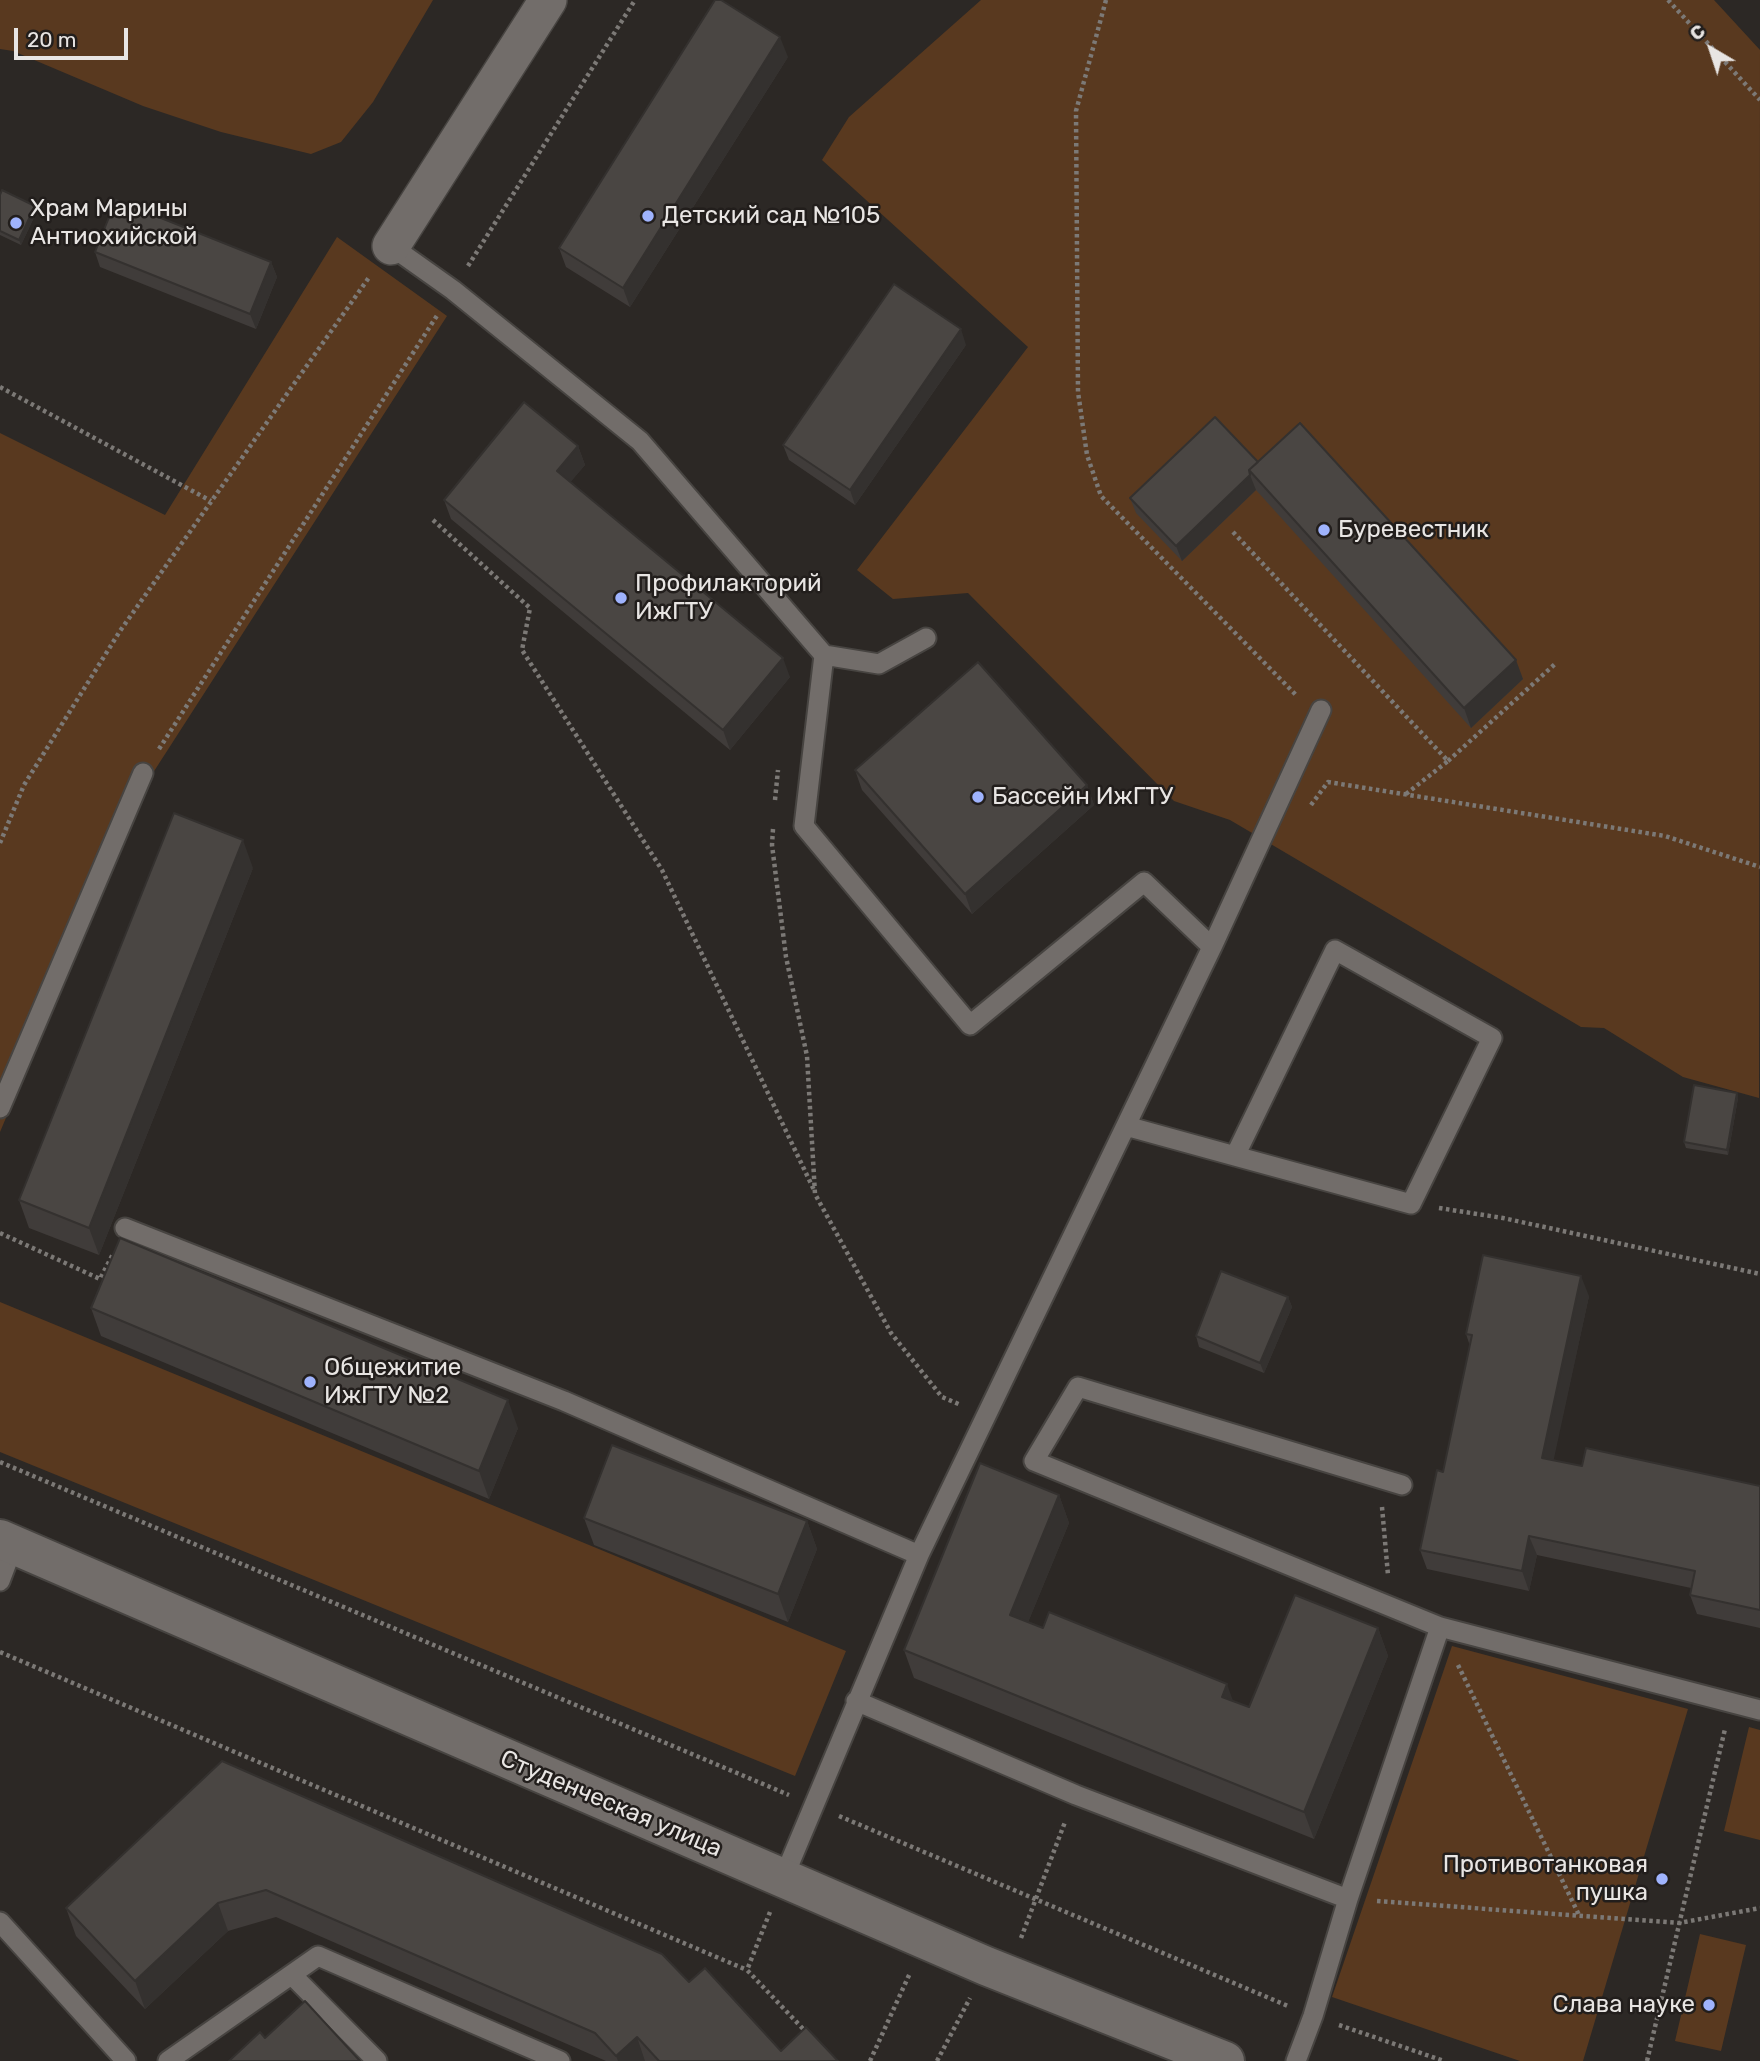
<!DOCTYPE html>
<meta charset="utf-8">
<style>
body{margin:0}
#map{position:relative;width:1760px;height:2061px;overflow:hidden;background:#2c2825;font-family:Rubik,sans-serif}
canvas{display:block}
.north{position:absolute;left:1676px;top:14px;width:70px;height:70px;-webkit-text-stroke:5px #221e1c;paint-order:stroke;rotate:321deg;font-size:19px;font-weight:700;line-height:28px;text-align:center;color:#e8e5e3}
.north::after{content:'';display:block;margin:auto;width:24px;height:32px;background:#e8e5e3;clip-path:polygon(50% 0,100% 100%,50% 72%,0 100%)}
.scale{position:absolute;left:14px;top:28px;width:114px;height:32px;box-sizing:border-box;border:4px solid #e8e5e3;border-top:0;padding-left:9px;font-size:21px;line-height:24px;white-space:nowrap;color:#e8e5e3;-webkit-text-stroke:5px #221e1c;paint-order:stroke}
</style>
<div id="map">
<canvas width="1760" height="2061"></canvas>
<div class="north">С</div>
<div class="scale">20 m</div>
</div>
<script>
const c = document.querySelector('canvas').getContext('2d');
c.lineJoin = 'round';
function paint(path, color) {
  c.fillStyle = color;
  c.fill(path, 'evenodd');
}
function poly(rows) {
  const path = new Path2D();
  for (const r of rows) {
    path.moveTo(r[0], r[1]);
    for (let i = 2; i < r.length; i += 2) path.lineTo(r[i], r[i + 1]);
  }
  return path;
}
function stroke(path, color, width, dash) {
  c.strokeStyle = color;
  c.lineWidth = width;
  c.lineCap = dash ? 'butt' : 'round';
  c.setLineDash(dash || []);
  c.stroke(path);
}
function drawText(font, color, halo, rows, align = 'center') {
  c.font = font + ' Rubik,sans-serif';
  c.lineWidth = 5;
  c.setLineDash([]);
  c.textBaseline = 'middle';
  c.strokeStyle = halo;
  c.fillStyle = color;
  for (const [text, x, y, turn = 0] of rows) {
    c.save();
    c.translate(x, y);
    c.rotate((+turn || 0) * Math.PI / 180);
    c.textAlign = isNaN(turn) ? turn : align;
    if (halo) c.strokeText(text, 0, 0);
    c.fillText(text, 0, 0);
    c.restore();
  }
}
const green = poly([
 [0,0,433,0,373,102,341,142,311,154,221,132,143,106,13,51,0,49],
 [981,0,1714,0,1760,50,1759,1098,1683,1077,1604,1028,1581,1027,1230,820,1174,801,968,593,893,599,857,570,1028,347,822,160,849,117],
 [337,237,447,316,149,779,0,1132,0,433,165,515],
 [0,1302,846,1651,795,1776,0,1452],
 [1452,1646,1688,1709,1583,2061,1520,2061,1332,1997],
 [1749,1727,1760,1730,1760,1840,1724,1831],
 [1700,1934,1746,1945,1721,2051,1675,2041]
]);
const path = poly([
 [1106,0,1076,111,1078,392,1087,455,1101,496,1297,696],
 [1668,0,1760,100],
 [468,266,635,0],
 [0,387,211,501],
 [433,520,530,608,522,650,662,870,814,1190],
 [1233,532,1448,761,1406,794],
 [159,749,438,314],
 [1448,761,1555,664],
 [775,800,778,770],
 [1311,805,1328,782,1665,836,1760,867],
 [773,829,772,845,786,957,807,1056,815,1194,891,1333,942,1397,961,1405],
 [0,843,24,785,120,631,370,276],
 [1439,1208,1503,1218,1760,1274],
 [0,1233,100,1279,113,1254],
 [0,1462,789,1795],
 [1382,1507,1388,1575],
 [0,1652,747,1970],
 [1458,1665,1579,1915],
 [839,1816,1288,2006],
 [1377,1901,1679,1923,1760,1908],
 [770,1912,747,1970,807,2033],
 [1021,1938,1065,1822],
 [1339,2025,1444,2061],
 [870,2061,910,1973],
 [937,2061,970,1998],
 [1647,2061,1725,1729]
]);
const lane = poly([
 [391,246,453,290,640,441,824,655,879,664,926,638],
 [824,655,804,826,970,1025,1144,882,1212,947,919,1555],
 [1212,947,1321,710],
 [0,1108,143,773],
 [1126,1126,1235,1156,1411,1204,1492,1038,1335,950,1235,1156],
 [125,1228,564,1401,919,1555,783,1879],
 [1402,1485,1078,1387,1034,1461,1440,1627,1760,1710],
 [0,1581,14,1544],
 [856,1701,1076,1795,1348,1899],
 [0,1922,126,2061],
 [292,1975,377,2061],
 [168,2061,318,1956,560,2061],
 [1296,2061,1313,2016,1348,1899,1440,1627]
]);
const street = poly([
 [391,246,548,0]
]);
const secondary = poly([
 [0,1539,986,1966,1225,2061]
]);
const wall = poly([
 [788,57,630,307,566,267,559,248],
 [0,195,35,206,37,211,21,245,0,235],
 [95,252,271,262,277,277,256,329,100,267],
 [966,345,855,505,789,460,783,445],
 [578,446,585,465,570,482,790,677,730,750,451,519,444,500],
 [1258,462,1523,679,1471,728,1256,490,1182,561,1136,513,1130,498],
 [855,770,1087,785,1094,805,972,914,862,790],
 [253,868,99,1255,29,1228,19,1200],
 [1737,1093,1738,1098,1728,1155,1686,1148,1684,1142],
 [1589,1296,1553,1460,1582,1466,1760,1486,1760,1628,1697,1614,1690,1595,1691,1588,1537,1555,1529,1591,1427,1569,1420,1550,1443,1472,1470,1346,1466,1334],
 [1288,1297,1292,1307,1264,1373,1199,1347,1196,1336],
 [91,1308,518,1428,489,1499,101,1336],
 [1059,1495,1069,1523,1028,1622,1249,1707,1378,1628,1388,1656,1314,1839,914,1678,904,1650],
 [584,1518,807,1521,817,1549,788,1622,594,1545],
 [222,1761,689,1982,781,2051,838,2061,606,2061,276,1917,228,1931,145,2009,76,1936,66,1908]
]);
const shadedWall = poly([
 [780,37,788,57,630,307,623,288],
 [35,206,37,211,21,245,19,240],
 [271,262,277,277,256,329,250,314],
 [961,329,966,345,855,505,850,490],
 [578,446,585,465,564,490,557,471],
 [1250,475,1256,490,1182,561,1176,546],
 [783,658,790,677,730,750,723,730],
 [1516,660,1523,679,1471,728,1464,708],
 [1087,785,1094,805,972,914,965,894],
 [243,840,253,868,99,1255,89,1228],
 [1737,1093,1738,1098,1728,1155,1727,1150],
 [1581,1276,1589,1296,1550,1477,1542,1458],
 [1288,1297,1292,1307,1264,1373,1260,1363],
 [508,1400,518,1428,489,1499,479,1471],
 [1059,1495,1069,1523,1020,1642,1010,1615],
 [807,1521,817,1549,788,1622,778,1594],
 [1529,1536,1537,1555,1529,1591,1522,1571],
 [1378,1628,1388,1656,1314,1839,1304,1812],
 [1227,1684,1237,1712,1222,1697],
 [218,1903,228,1931,145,2009,135,1981],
 [637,2037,645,2061,618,2061,616,2056]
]);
const building = poly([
 [715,0,721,0,780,37,623,288,559,248,715,0],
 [2,190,35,206,19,240,0,231,0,195,2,190],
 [116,200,271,262,250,314,95,252,116,200],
 [894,284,961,329,850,490,783,445,894,284],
 [524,402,578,446,557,471,783,658,723,730,444,500,524,402],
 [1215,417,1258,462,1249,470,1250,475,1176,546,1130,498,1215,417],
 [1300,423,1516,660,1464,708,1249,470,1300,423],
 [978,662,1087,785,965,894,855,770,978,662],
 [174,813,243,840,89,1228,19,1200,174,813],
 [1694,1085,1737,1093,1727,1150,1684,1142,1694,1085],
 [120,1238,508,1400,479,1471,91,1308,120,1238],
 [1483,1255,1581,1276,1542,1458,1582,1466,1586,1448,1760,1486,1760,1610,1690,1595,1695,1571,1529,1536,1522,1571,1420,1550,1437,1470,1443,1472,1472,1335,1466,1334,1483,1255],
 [1221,1271,1288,1297,1260,1363,1196,1336,1221,1271],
 [612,1445,807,1521,778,1594,584,1518,612,1445],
 [980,1463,1059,1495,1010,1615,1043,1628,1049,1612,1227,1684,1222,1697,1249,1707,1295,1595,1378,1628,1304,1812,904,1650,980,1463],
 [222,1761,662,1954,689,1982,705,1968,781,2051,806,2027,838,2061,659,2061,637,2037,616,2056,595,2033,266,1890,218,1903,135,1981,66,1908,222,1761],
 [305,2001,360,2061,229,2061,260,2032,265,2038,305,2001]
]);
const markers = [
 [648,216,7,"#9fb3fd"],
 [16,223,7,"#9fb3fd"],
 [1324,530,7,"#9fb3fd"],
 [621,598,7,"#9fb3fd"],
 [978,797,7,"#9fb3fd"],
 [310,1382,7,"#9fb3fd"],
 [1662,1879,7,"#9fb3fd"],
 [1709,2005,7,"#9fb3fd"]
];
const poiNames = [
 ["Храм Марины",30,209],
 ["Антиохийской",30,237],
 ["Детский сад №105",662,216],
 ["Буревестник",1338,530],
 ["Профилакторий",635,584],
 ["ИжГТУ",635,612],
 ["Бассейн ИжГТУ",992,797],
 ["Общежитие",324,1368],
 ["ИжГТУ №2",324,1396],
 ["Противотанковая",1648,1865,"right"],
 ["пушка",1648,1893,"right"],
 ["Слава науке",1695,2005,"right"]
];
const streetNames = [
 ["Студенческая улица",611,1804,23]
];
paint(green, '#59391f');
stroke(lane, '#474441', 23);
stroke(street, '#474441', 40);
stroke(secondary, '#474441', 42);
stroke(path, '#7c7976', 4.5, [3.5, 3.5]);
stroke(lane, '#726d6a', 19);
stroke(street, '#726d6a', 37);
stroke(secondary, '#726d6a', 38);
paint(wall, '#403c3a');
paint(shadedWall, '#34312f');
paint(building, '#4a4643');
stroke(building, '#34312f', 2);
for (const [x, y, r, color] of markers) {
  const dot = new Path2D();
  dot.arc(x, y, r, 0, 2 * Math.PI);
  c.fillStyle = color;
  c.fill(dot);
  stroke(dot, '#221e1c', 2.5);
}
drawText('24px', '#e8e5e3', '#221e1c', poiNames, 'left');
drawText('24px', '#e8e5e3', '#221e1c', streetNames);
</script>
